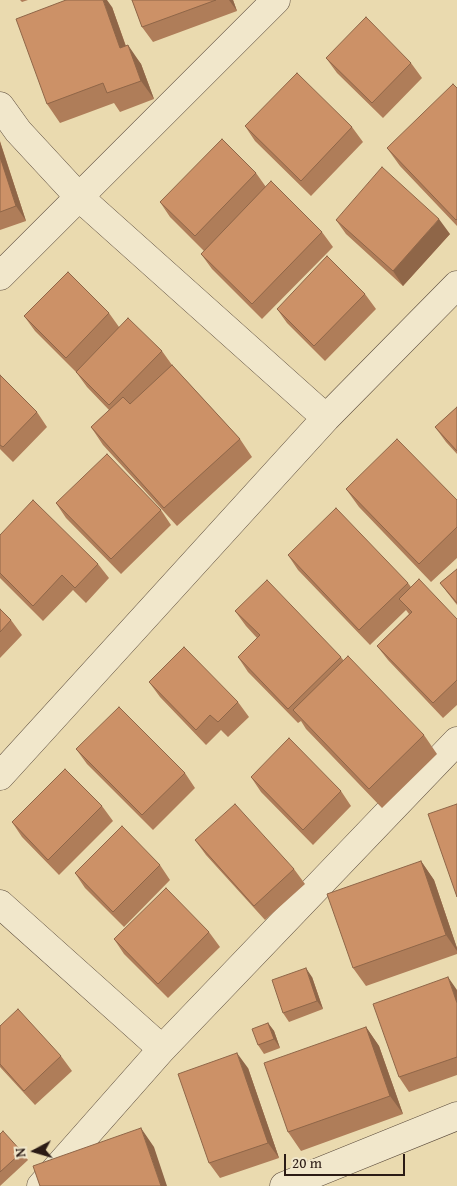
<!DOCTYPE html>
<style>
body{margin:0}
#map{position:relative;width:457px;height:1186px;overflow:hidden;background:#eadaaf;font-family:"Gentium Book Plus",serif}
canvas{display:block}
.north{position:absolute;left:10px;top:1126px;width:50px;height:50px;-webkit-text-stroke:4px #f1e7cb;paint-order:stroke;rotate:264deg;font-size:14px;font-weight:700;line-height:20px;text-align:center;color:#2b1b15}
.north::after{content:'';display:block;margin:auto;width:18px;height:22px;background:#2b1b15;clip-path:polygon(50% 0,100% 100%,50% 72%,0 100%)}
.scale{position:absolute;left:284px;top:1154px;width:121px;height:22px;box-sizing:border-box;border:2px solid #2b1b15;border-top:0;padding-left:6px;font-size:15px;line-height:18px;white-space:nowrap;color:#2b1b15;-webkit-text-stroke:4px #f1e7cb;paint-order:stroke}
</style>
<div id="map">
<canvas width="457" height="1186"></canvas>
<div class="north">N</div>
<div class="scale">20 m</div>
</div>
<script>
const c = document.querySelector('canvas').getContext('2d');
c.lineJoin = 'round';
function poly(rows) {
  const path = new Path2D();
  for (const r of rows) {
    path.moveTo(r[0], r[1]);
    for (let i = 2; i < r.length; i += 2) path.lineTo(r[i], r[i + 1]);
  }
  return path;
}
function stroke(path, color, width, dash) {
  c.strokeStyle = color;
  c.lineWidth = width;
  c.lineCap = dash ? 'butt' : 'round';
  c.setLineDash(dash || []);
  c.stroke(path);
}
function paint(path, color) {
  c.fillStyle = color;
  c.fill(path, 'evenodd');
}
const minor = poly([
 [0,106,18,131,79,197,326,418],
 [0,276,276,0],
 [0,776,326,418,457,285],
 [0,904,162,1049],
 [41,1186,162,1049,457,741],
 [284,1186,457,1116]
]);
const wall = poly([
 [20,0,28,0,22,2],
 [132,0,233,0,237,11,153,42,142,27],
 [112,7,126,46,141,64,154,99,120,112,114,103,60,123,47,104],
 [326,58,411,63,422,78,383,118,337,73],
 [457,88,457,226,400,166,387,148],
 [245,126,352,127,363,142,311,196,255,141],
 [0,141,26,221,0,230],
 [256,173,266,187,322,232,333,247,262,319,212,269,201,254,204,251,170,217,160,202],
 [336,220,450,234,403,286,346,234],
 [365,294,376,309,325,361,287,323,277,309],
 [109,313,119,327,162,351,172,365,240,439,252,457,177,526,103,445,91,427,109,410,87,387,76,372,35,331,24,316],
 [0,375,37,412,47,427,13,462,0,449],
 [457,407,457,454,446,442,435,427],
 [346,489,457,500,457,558,431,582,359,507],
 [56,503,161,510,171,525,121,574,66,518],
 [0,535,98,564,109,578,86,603,73,590,43,621,0,578],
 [288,555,408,583,411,587,457,619,457,705,443,718,388,660,377,646,409,614,406,610,370,645,298,570],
 [457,569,457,605,440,583],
 [0,609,11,620,22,635,0,658],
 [235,611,341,657,344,661,424,735,437,754,382,808,306,729,301,721,298,723,248,672,238,657,257,638,246,626],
 [149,682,238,702,249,717,228,737,221,730,206,745,160,697],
 [76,749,185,773,195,788,153,830,87,764],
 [251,777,341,791,351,806,313,845,261,792],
 [102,806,113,821,59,875,22,837,12,822],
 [195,840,294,869,305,884,265,920,206,855],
 [421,861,434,880,457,948,457,954,366,986,353,968],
 [160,865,170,880,124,927,85,888,75,873],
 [209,932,220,947,168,998,124,954,114,939],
 [312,977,323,1009,289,1022,283,1013],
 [457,990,457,1075,409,1092,399,1077],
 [268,1023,274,1031,280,1048,264,1054,258,1045],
 [0,1026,61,1056,72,1071,35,1105,0,1067],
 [366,1027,379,1046,403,1114,301,1151,288,1132],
 [248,1068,279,1158,220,1178,209,1163],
 [0,1134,22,1152,28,1160,0,1186]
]);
const shadedWall = poly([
 [103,0,107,0,112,7,133,67,120,48],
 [229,0,233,0,237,11],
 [128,45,141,64,154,99,141,81],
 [0,141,0,142,26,221,16,206,0,157],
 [439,219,450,234,403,286,393,271],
 [421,861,434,880,457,948,457,951,446,935],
 [306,968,312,977,323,1009,317,1001],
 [448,977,457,990,457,1003],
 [268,1023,274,1031,280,1048,274,1039],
 [366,1027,379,1046,403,1114,390,1096],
 [237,1053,248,1068,279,1158,268,1143],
 [141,1128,154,1147,167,1186,161,1186]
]);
const building = poly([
 [66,0,103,0,120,48,128,45,141,81,107,93,103,83,47,104,16,19,66,0],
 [132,0,216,0,142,27,132,0],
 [366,17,411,63,372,103,326,58,366,17],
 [297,73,352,127,301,181,245,126,297,73],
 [453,84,457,88,457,219,456,220,387,148,453,84],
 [222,139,256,173,195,236,160,202,222,139],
 [0,157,16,206,0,212,0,157],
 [382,167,439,219,393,271,336,220,382,167],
 [271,181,322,232,252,304,201,254,271,181],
 [327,256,365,294,314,346,277,309,327,256],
 [68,272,109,313,66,358,24,316,68,272],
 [128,318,162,351,109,405,76,372,128,318],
 [172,365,240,439,164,508,91,427,123,397,130,404,172,365],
 [0,375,37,412,3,447,0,445,0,375],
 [457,407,457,451,435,427,457,407],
 [397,439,457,500,457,527,419,564,346,489,397,439],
 [107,454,161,510,111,559,56,503,107,454],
 [33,500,98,564,75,588,62,575,33,606,0,573,0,535,33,500],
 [336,508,408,583,359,630,288,555,336,508],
 [457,569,457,603,440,583,457,569],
 [419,579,457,619,457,680,433,703,377,646,412,612,399,599,419,579],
 [267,580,341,657,288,709,238,657,260,635,235,611,267,580],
 [0,609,11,620,0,632,0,609],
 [184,647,238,702,218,722,210,715,196,730,149,682,184,647],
 [348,656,424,735,369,789,293,710,348,656],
 [119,707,185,773,142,815,76,749,119,707],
 [289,738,341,791,303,830,251,777,289,738],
 [65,769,102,806,48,860,12,822,65,769],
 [235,804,294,869,254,906,195,840,235,804],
 [457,804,457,897,428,814,457,804],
 [122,826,160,865,113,912,75,873,122,826],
 [421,861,446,935,353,968,327,894,421,861],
 [166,888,209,932,158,984,114,939,166,888],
 [306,968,317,1001,283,1013,272,980,306,968],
 [448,977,457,1003,457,1057,399,1077,373,1004,448,977],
 [18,1009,61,1056,24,1091,0,1064,0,1026,18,1009],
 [268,1023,274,1039,258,1045,252,1029,268,1023],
 [366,1027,390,1096,288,1132,264,1063,366,1027],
 [237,1053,268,1143,209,1163,178,1074,237,1053],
 [141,1128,161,1186,40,1186,33,1166,141,1128],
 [3,1131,22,1152,0,1172,0,1134,3,1131]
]);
stroke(minor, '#5b4b3c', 29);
stroke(minor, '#f1e7cb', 28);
paint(wall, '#af7d59');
paint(shadedWall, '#8f6648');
paint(building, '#cc9167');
stroke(building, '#8f6648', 1);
</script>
